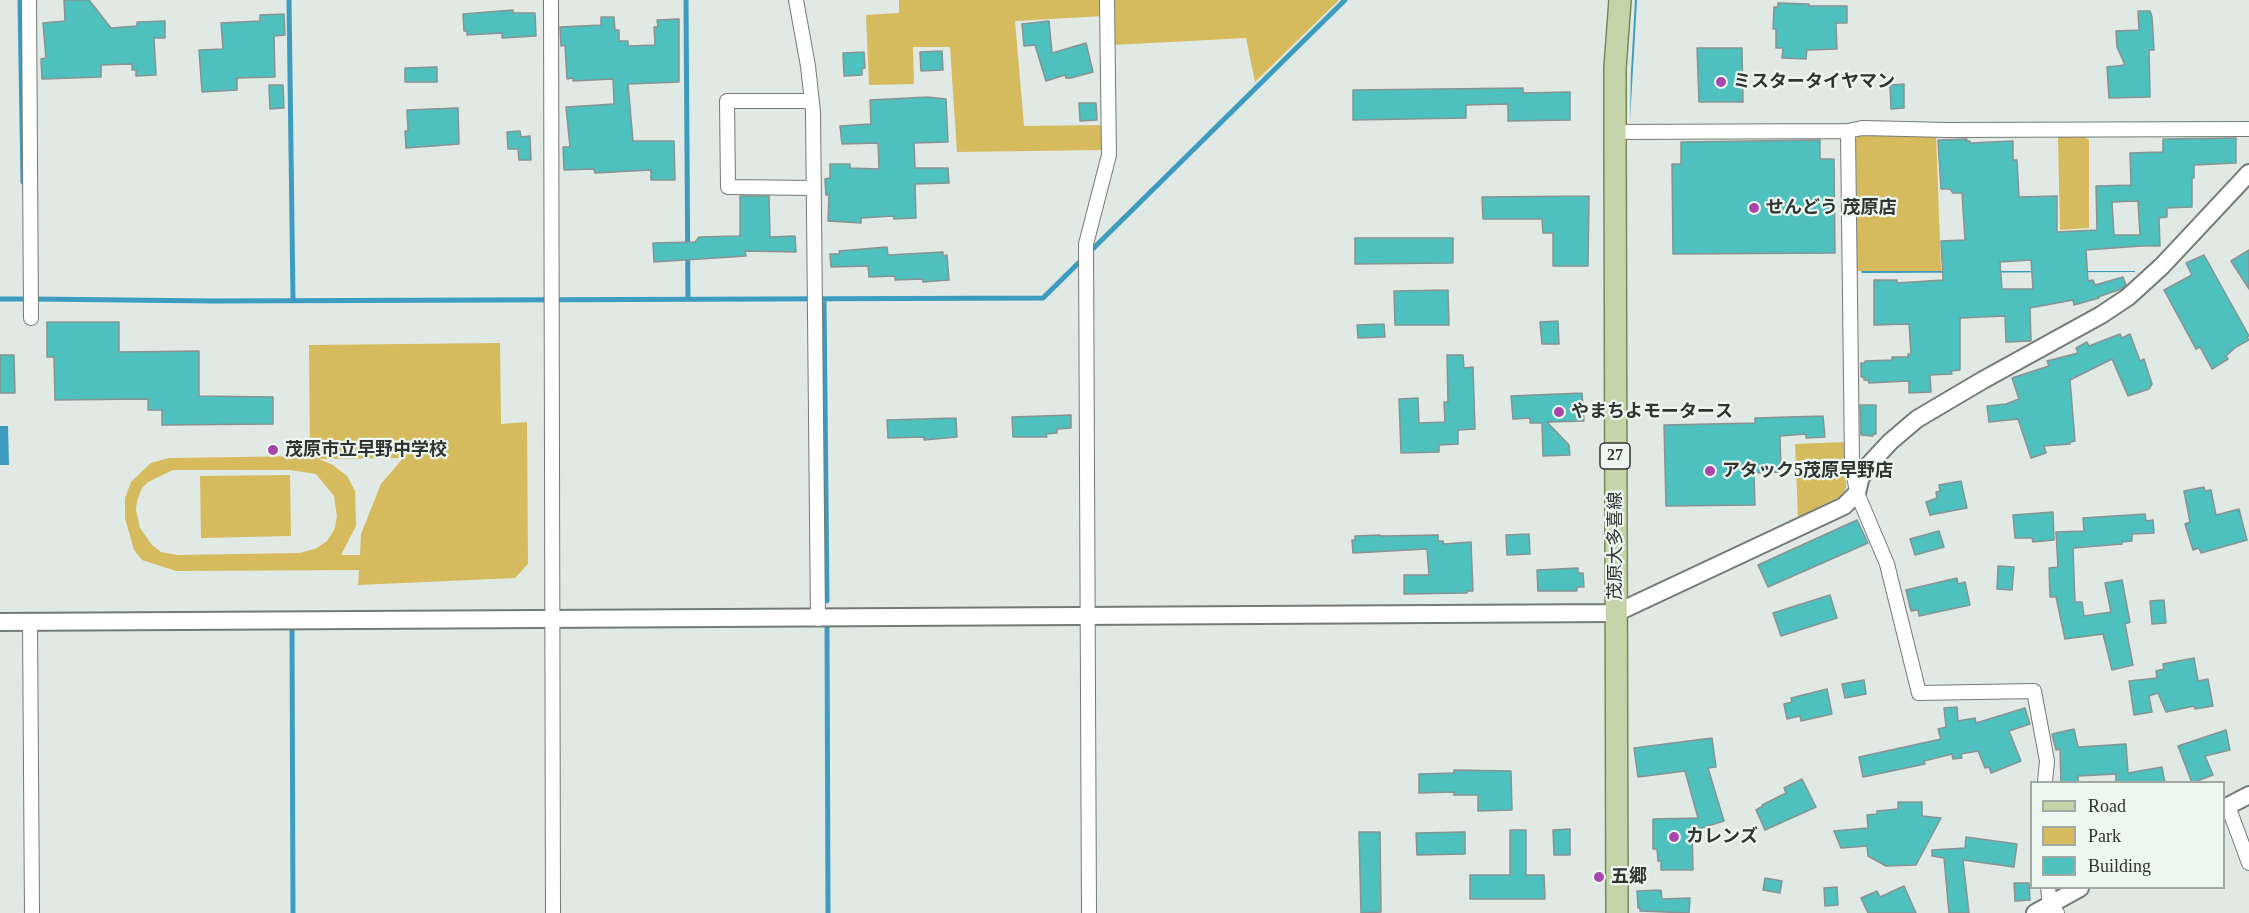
<!DOCTYPE html>
<meta charset="utf-8">
<style>
body{margin:0}
#map{position:relative;width:2249px;height:913px;overflow:hidden;background:#e0e9e3;font-family:"Times New Roman",serif}
canvas{display:block}
.legend{position:absolute;left:2030px;top:781px;width:195px;height:108px;box-sizing:border-box;background:#edf7f1;border:2px solid #a1a9a4;margin:0;padding:8px 10px;list-style:none;font-size:18px;color:#303431}
.legend li{display:flex;align-items:center;gap:12px;height:30px}
.legend b{width:30px;border:2px solid #a1a9a4}
</style>
<div id="map">
<canvas width="2249" height="913"></canvas>
<ul class="legend">
<li><b style="height:8px;background:#c3d5a8"></b>Road</li>
<li><b style="height:16px;background:#d5ba5e"></b>Park</li>
<li><b style="height:16px;background:#4ec0be"></b>Building</li>
</ul>
</div>
<script>
const c = document.querySelector('canvas').getContext('2d');
c.lineJoin = 'round';
function paint(path, color) {
  c.fillStyle = color;
  c.fill(path, 'evenodd');
}
function poly(rows) {
  const path = new Path2D();
  for (const r of rows) {
    path.moveTo(r[0], r[1]);
    for (let i = 2; i < r.length; i += 2) path.lineTo(r[i], r[i + 1]);
  }
  return path;
}
function stroke(path, color, width, dash) {
  c.strokeStyle = color;
  c.lineWidth = width;
  c.lineCap = dash ? 'butt' : 'round';
  c.setLineDash(dash || []);
  c.stroke(path);
}
function drawText(font, color, halo, rows, align = 'center') {
  c.font = font + ' "Times New Roman","Noto Sans JP",serif';
  c.lineWidth = 4.5;
  c.setLineDash([]);
  c.textBaseline = 'middle';
  c.strokeStyle = halo;
  c.fillStyle = color;
  for (const [text, x, y, turn = 0] of rows) {
    c.save();
    c.translate(x, y);
    c.rotate((+turn || 0) * Math.PI / 180);
    c.textAlign = isNaN(turn) ? turn : align;
    if (halo) c.strokeText(text, 0, 0);
    c.fillText(text, 0, 0);
    c.restore();
  }
}
const green = poly([
 [899,0,1104,0,1104,16,1015,21,1024,126,1105,125,1104,150,957,152,950,47,913,47,914,84,869,85,866,15,899,13],
 [1112,0,1339,0,1255,82,1246,38,1112,45],
 [1863,133,1936,135,1941,271,1857,271,1856,138],
 [2058,137,2085,137,2089,140,2089,228,2060,230],
 [500,343,501,424,527,422,528,564,515,578,358,585,359,570,176,571,142,560,134,550,125,518,125,498,131,482,151,463,169,458,310,456,309,345],
 [403,458,381,484,361,534,360,555,341,555,356,526,355,491,347,476,333,465,319,459],
 [173,470,290,470,316,474,334,496,337,517,334,530,327,541,315,549,299,553,177,555,161,552,152,545,140,528,136,510,137,501,142,488,148,482],
 [1845,442,1846,488,1841,496,1798,517,1795,444],
 [290,475,291,536,201,538,200,476]
]);
const water = poly([
 [1635,0,1637,0,1630,121,1631,72],
 [1861,271,2135,271,2135,272,1862,273],
 [0,426,8,426,9,465,0,465]
]);
const stream = poly([
 [20,0,23,182],
 [289,0,293,299],
 [686,0,688,299],
 [0,299,26,299,26,293],
 [34,299,213,301,1043,298,1345,0],
 [824,299,827,601],
 [827,627,828,913],
 [292,629,293,913]
]);
const building = poly([
 [64,0,89,0,111,28,137,26,137,22,165,21,165,38,154,38,156,75,136,76,136,70,132,70,132,64,101,65,101,77,42,79,41,59,46,58,43,23,65,21,64,0],
 [1778,3,1809,4,1809,6,1847,6,1847,23,1836,23,1837,49,1807,50,1806,59,1782,58,1783,48,1776,48,1776,29,1773,29,1774,7,1778,7,1778,3],
 [513,10,513,13,535,13,536,36,502,38,502,33,467,35,467,31,464,31,463,14,513,10],
 [2138,11,2150,11,2152,17,2154,50,2149,50,2150,97,2109,98,2107,67,2125,65,2117,47,2116,31,2139,30,2138,11],
 [284,14,285,35,274,36,275,77,237,78,237,90,202,92,199,50,223,49,221,23,260,21,260,15,284,14],
 [601,17,614,17,615,30,619,30,619,41,628,41,628,46,655,45,654,27,658,27,657,20,679,19,679,82,628,84,633,141,674,141,675,180,651,180,651,170,595,173,594,169,564,170,563,147,570,147,566,107,614,104,613,79,573,81,573,78,567,79,565,45,561,46,560,27,601,25,601,17],
 [1049,21,1052,53,1086,43,1093,72,1071,78,1066,78,1065,75,1046,81,1035,45,1024,46,1022,24,1049,21],
 [1697,48,1742,48,1743,102,1699,102,1697,48],
 [942,51,943,70,921,71,920,52,942,51],
 [864,52,865,68,862,69,862,75,844,76,843,53,864,52],
 [437,67,437,82,405,82,405,68,437,67],
 [1904,84,1904,108,1891,109,1890,85,1904,84],
 [269,85,283,85,284,108,270,109,269,85],
 [1523,88,1523,93,1570,92,1570,120,1508,121,1508,104,1466,105,1466,118,1353,120,1353,90,1523,88],
 [927,97,946,99,948,142,914,143,915,168,948,168,949,183,915,184,916,218,894,219,893,216,861,218,861,223,828,221,829,195,826,195,825,179,830,178,830,164,850,164,850,168,879,169,878,143,842,144,840,126,871,124,870,100,927,97],
 [1079,103,1096,103,1097,120,1080,121,1079,103],
 [458,108,459,144,406,148,405,131,408,131,407,110,458,108],
 [520,131,521,137,530,136,531,160,519,160,518,149,508,149,507,132,520,131],
 [2236,138,2236,163,2194,165,2194,178,2192,178,2192,207,2167,208,2167,217,2159,218,2160,246,2141,246,2086,250,2088,281,2093,280,2095,285,2123,277,2126,285,2121,289,2098,297,2099,298,2074,305,2073,300,2030,308,2031,341,2006,342,2005,316,1960,318,1960,370,1951,371,1952,374,1930,375,1931,392,1909,393,1909,381,1869,383,1868,380,1864,380,1864,377,1861,377,1861,363,1865,363,1865,361,1892,360,1892,357,1908,357,1908,354,1911,354,1909,324,1874,325,1874,280,1897,280,1897,283,1943,280,1941,241,1965,240,1962,193,1953,193,1950,189,1941,189,1938,140,1967,139,1966,141,1970,141,1970,143,2013,141,2013,160,2017,160,2019,197,2057,196,2057,232,2097,230,2096,186,2131,185,2130,153,2163,152,2163,139,2236,138],
 [2138,201,2140,235,2114,235,2112,202,2138,201],
 [2031,260,2033,289,2002,289,2000,262,2031,260],
 [1820,140,1820,159,1834,159,1835,253,1673,254,1672,164,1681,164,1681,142,1820,140],
 [740,196,769,196,770,237,795,236,796,252,745,251,746,256,654,262,653,243,695,242,699,237,740,236,740,196],
 [1589,196,1588,266,1553,266,1553,233,1543,233,1542,219,1483,219,1482,197,1589,196],
 [1355,238,1453,238,1453,263,1355,264,1355,238],
 [887,247,888,255,943,252,943,256,947,255,949,280,923,282,923,279,895,280,895,276,869,277,868,266,831,267,830,254,840,254,839,251,887,247],
 [2249,250,2249,289,2231,261,2249,250],
 [2204,255,2249,336,2247,337,2249,340,2236,347,2226,356,2228,359,2212,369,2200,347,2196,349,2164,290,2192,275,2186,263,2204,255],
 [1448,290,1449,325,1395,325,1394,291,1448,290],
 [1558,321,1559,344,1542,344,1540,322,1558,321],
 [47,322,119,322,119,352,199,351,199,396,273,397,273,424,162,425,162,410,148,410,148,399,55,400,54,357,47,357,47,322],
 [1384,324,1385,337,1358,338,1357,325,1384,324],
 [2120,334,2122,338,2130,334,2140,361,2144,359,2152,384,2149,389,2128,396,2112,359,2070,380,2075,441,2070,442,2070,444,2044,446,2046,453,2031,458,2018,419,1989,422,1987,406,2006,404,2019,399,2012,378,2049,366,2047,361,2078,353,2076,348,2087,342,2089,346,2120,334],
 [0,355,14,355,15,393,0,393,0,355],
 [1447,355,1463,355,1464,368,1473,367,1475,429,1458,430,1458,444,1439,445,1439,452,1401,453,1399,399,1418,398,1419,423,1445,422,1444,402,1448,402,1447,355],
 [1582,393,1584,421,1547,422,1569,445,1570,455,1543,456,1542,423,1530,423,1530,418,1513,419,1511,396,1582,393],
 [1860,405,1876,405,1876,434,1873,434,1873,436,1861,435,1860,405],
 [1071,415,1071,428,1057,429,1057,433,1046,434,1047,437,1013,437,1012,417,1071,415],
 [1823,416,1825,437,1806,438,1806,434,1780,436,1781,472,1754,473,1755,505,1666,506,1664,425,1755,423,1755,418,1823,416],
 [956,418,957,437,924,440,924,437,888,438,887,420,956,418],
 [1961,481,1967,508,1930,515,1926,502,1937,498,1936,492,1940,491,1939,485,1961,481],
 [2204,487,2205,491,2211,490,2216,515,2239,509,2247,540,2201,553,2199,548,2193,550,2185,524,2190,522,2184,491,2204,487],
 [2053,512,2054,540,2033,542,2032,538,2015,538,2013,515,2053,512],
 [2145,514,2146,521,2153,520,2154,533,2132,534,2132,541,2122,542,2122,544,2073,548,2075,602,2082,602,2084,616,2111,612,2105,583,2122,580,2130,622,2125,624,2133,665,2112,670,2103,634,2065,639,2056,597,2050,597,2049,568,2058,567,2056,532,2084,531,2083,518,2145,514],
 [1857,520,1868,543,1768,587,1758,565,1857,520],
 [1939,531,1944,547,1915,555,1910,539,1939,531],
 [1529,534,1530,554,1507,555,1506,535,1529,534],
 [1380,535,1380,536,1438,535,1438,541,1443,541,1444,544,1471,542,1473,591,1467,591,1467,593,1404,594,1404,575,1429,575,1427,549,1353,553,1352,540,1355,540,1355,536,1380,535],
 [1998,566,2014,567,2012,590,1997,589,1998,566],
 [1578,568,1578,573,1583,573,1584,587,1577,587,1577,591,1538,591,1537,570,1578,568],
 [1957,578,1958,584,1965,582,1970,605,1919,616,1918,610,1911,611,1906,590,1957,578],
 [1830,595,1837,618,1781,636,1773,613,1830,595],
 [2164,600,2166,623,2152,624,2150,601,2164,600],
 [2194,658,2198,681,2208,679,2213,706,2195,709,2194,706,2166,712,2158,693,2149,696,2152,712,2134,715,2129,681,2157,678,2156,671,2164,669,2163,664,2194,658],
 [1864,680,1866,694,1845,698,1842,684,1864,680],
 [1827,689,1832,714,1801,721,1800,716,1787,719,1784,704,1792,702,1791,698,1827,689],
 [1957,707,1958,721,1975,718,1976,723,2025,708,2030,724,2009,731,2021,761,1991,773,1989,767,1985,768,1978,751,1961,754,1962,758,1953,759,1952,754,1924,761,1925,764,1863,777,1859,757,1941,739,1938,729,1946,727,1944,708,1957,707],
 [2074,729,2078,747,2126,744,2128,773,2162,767,2165,783,2116,783,2116,774,2078,776,2078,783,2061,783,2060,749,2056,750,2052,734,2074,729],
 [2226,730,2230,750,2205,756,2213,775,2192,783,2178,746,2226,730],
 [1712,738,1716,767,1708,768,1724,821,1692,831,1693,870,1661,870,1661,861,1658,861,1657,849,1653,849,1653,819,1698,818,1685,771,1638,777,1634,748,1712,738],
 [1454,770,1511,771,1512,810,1478,811,1478,795,1454,795,1454,792,1419,793,1419,774,1454,773,1454,770],
 [1802,779,1816,807,1765,830,1756,810,1763,806,1762,805,1786,793,1784,788,1802,779],
 [1898,802,1922,802,1922,816,1941,818,1916,865,1886,866,1868,856,1867,846,1841,848,1834,831,1868,828,1867,815,1877,814,1877,811,1898,809,1898,802],
 [1570,829,1570,855,1554,855,1553,830,1570,829],
 [1510,830,1526,830,1526,875,1544,875,1545,899,1470,899,1470,875,1510,875,1510,830],
 [1359,832,1380,832,1381,912,1361,913,1359,832],
 [1465,832,1465,854,1417,855,1416,833,1465,832],
 [1966,837,2017,844,2014,867,1963,860,1969,913,1949,913,1944,858,1932,856,1932,850,1965,848,1966,837],
 [1765,878,1782,881,1780,893,1763,890,1765,878],
 [2014,883,2029,883,2030,900,2015,901,2014,883],
 [1904,886,1916,913,1868,913,1861,898,1877,891,1880,897,1904,886],
 [1837,887,1838,905,1825,906,1824,888,1837,887],
 [1661,890,1662,899,1690,898,1689,913,1640,911,1640,908,1638,908,1637,891,1661,890]
]);
const minor = poly([
 [29,0,31,318],
 [551,0,553,913],
 [796,0,808,66,813,112,818,619],
 [812,101,727,101,728,187,814,188],
 [1848,131,1852,463,1857,493,1887,564,1919,693,2034,691,2047,761,2045,782],
 [1615,132,1848,131,1862,128,1948,130,2249,129],
 [30,622,32,913],
 [2228,806,2249,863],
 [2048,888,2050,904,2057,913],
 [1089,913,1086,244,1109,155,1107,0]
]);
const tertiary = poly([
 [0,622,1616,613,1844,506,1857,493,1860,480,1865,469,1890,442,1917,419,1983,380,2101,315,2128,297,2162,266,2249,173],
 [2224,808,2249,795],
 [2035,913,2080,888]
]);
const primary = poly([
 [1617,913,1615,132,1615,68,1620,0]
]);
const markers = [
 [1721,82,6,"#a846ac"],
 [1754,208,6,"#a846ac"],
 [1559,412,6,"#a846ac"],
 [273,450,6,"#a846ac"],
 [1710,471,6,"#a846ac"],
 [1674,837,6,"#a846ac"],
 [1599,877,6,"#a846ac"]
];
const shields = [
 [1615,456,30]
];
const shieldNames = [
 ["27",1615,456]
];
const poiNames = [
 ["ミスタータイヤマン",1733,82],
 ["せんどう 茂原店",1766,208],
 ["やまちよモータース",1571,412],
 ["茂原市立早野中学校",285,450],
 ["アタック5茂原早野店",1722,471],
 ["カレンズ",1686,837],
 ["五郷",1611,877]
];
const streetNames = [
 ["茂原大多喜線",1616,546,-90]
];
paint(green, '#d5ba5e');
paint(water, '#3c9bbe');
stroke(stream, '#3c9bbe', 5);
paint(building, '#4ec0be');
stroke(building, '#889393', 1.5);
stroke(minor, '#737b76', 16);
stroke(tertiary, '#737b76', 20);
stroke(primary, '#768a59', 24);
stroke(minor, '#fff', 14);
stroke(tertiary, '#fff', 16);
stroke(primary, '#c3d5a8', 21);
for (const [x, y, r, color] of markers) {
  const dot = new Path2D();
  dot.arc(x, y, r, 0, 2 * Math.PI);
  c.fillStyle = color;
  c.fill(dot);
  stroke(dot, '#edf7f1', 2);
}
for (const [x, y, w] of shields) {
  const box = new Path2D();
  box.roundRect(x - w / 2, y - 13, w, 26, 4.5);
  c.fillStyle = '#edf7f1';
  c.fill(box);
  stroke(box, '#303431', 1.5);
}
drawText('bold 16px', '#303431', null, shieldNames);
drawText('bold 18px', '#303431', '#edf7f1', poiNames, 'left');
drawText('18px', '#303431', '#edf7f1', streetNames);
</script>
